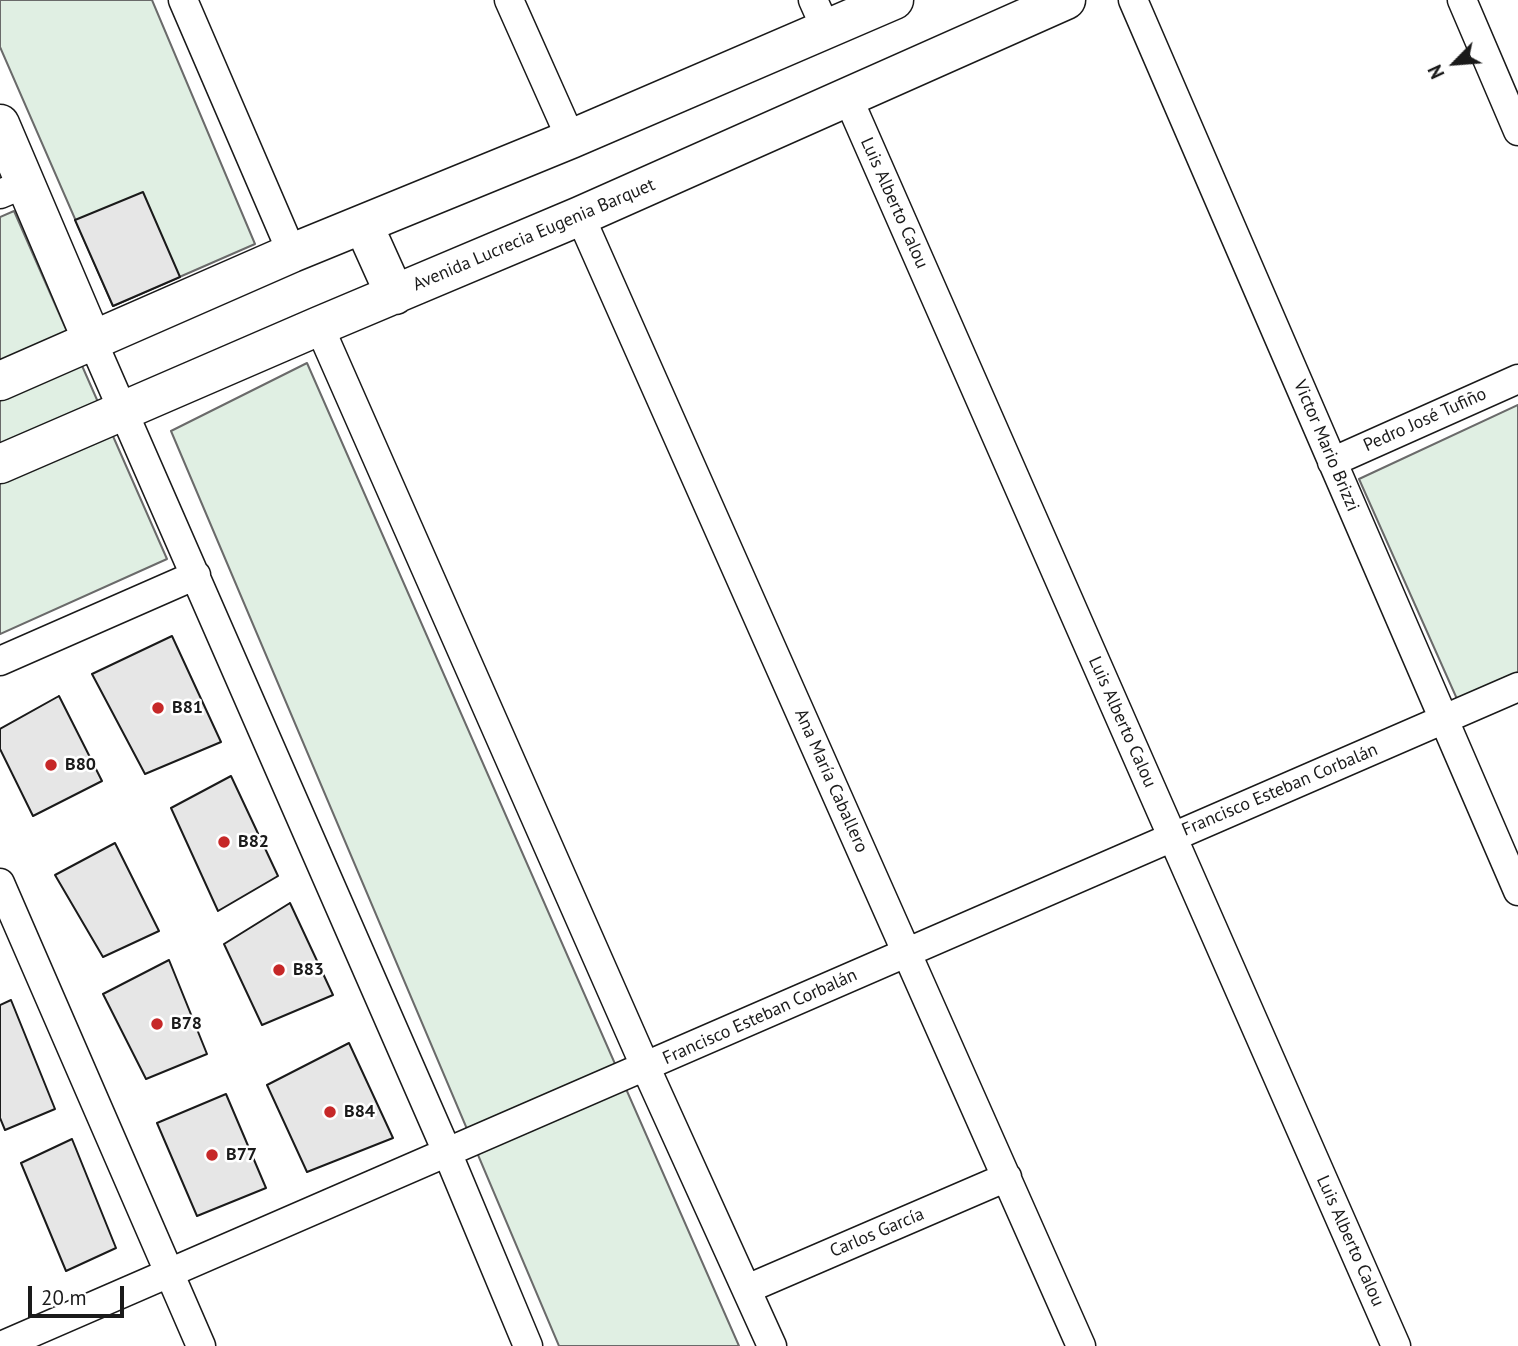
<!DOCTYPE html>
<meta charset="utf-8">
<style>
body{margin:0}
#map{position:relative;width:1518px;height:1346px;overflow:hidden;background:#fff;font-family:"PT Sans",sans-serif}
canvas{display:block}
.north{position:absolute;left:1420px;top:28px;width:70px;height:70px;-webkit-text-stroke:5px #fff;paint-order:stroke;rotate:245deg;font-size:19px;font-weight:700;line-height:28px;text-align:center;color:#1a1a1a}
.north::after{content:'';display:block;margin:auto;width:24px;height:32px;background:#1a1a1a;clip-path:polygon(50% 0,100% 100%,50% 72%,0 100%)}
.scale{position:absolute;left:28px;top:1286px;width:96px;height:32px;box-sizing:border-box;border:4px solid #1a1a1a;border-top:0;padding-left:9px;font-size:21px;line-height:24px;white-space:nowrap;color:#1a1a1a;-webkit-text-stroke:5px #fff;paint-order:stroke}
</style>
<div id="map">
<canvas width="1518" height="1346"></canvas>
<div class="north">N</div>
<div class="scale">20 m</div>
</div>
<script>
const c = document.querySelector('canvas').getContext('2d');
c.lineJoin = 'round';
function paint(path, color) {
  c.fillStyle = color;
  c.fill(path, 'evenodd');
}
function poly(rows) {
  const path = new Path2D();
  for (const r of rows) {
    path.moveTo(r[0], r[1]);
    for (let i = 2; i < r.length; i += 2) path.lineTo(r[i], r[i + 1]);
  }
  return path;
}
function stroke(path, color, width, dash) {
  c.strokeStyle = color;
  c.lineWidth = width;
  c.lineCap = dash ? 'butt' : 'round';
  c.setLineDash(dash || []);
  c.stroke(path);
}
function drawText(font, color, halo, rows, align = 'center') {
  c.font = font + ' "PT Sans",sans-serif';
  c.lineWidth = 5;
  c.setLineDash([]);
  c.textBaseline = 'middle';
  c.strokeStyle = halo;
  c.fillStyle = color;
  for (const [text, x, y, turn = 0] of rows) {
    c.save();
    c.translate(x, y);
    c.rotate((+turn || 0) * Math.PI / 180);
    c.textAlign = isNaN(turn) ? turn : align;
    if (halo) c.strokeText(text, 0, 0);
    c.fillText(text, 0, 0);
    c.restore();
  }
}
const green = poly([
 [0,0,152,0,255,244,113,306,0,47,0,0],
 [14,211,167,559,0,634,0,217,14,211],
 [307,363,739,1346,559,1346,171,431,307,363],
 [1518,405,1518,672,1457,699,1359,479,1518,405]
]);
const building = poly([
 [143,192,180,277,113,306,75,220,143,192],
 [172,636,221,742,145,774,92,674,172,636],
 [59,696,102,781,33,816,0,749,0,729,59,696],
 [231,776,278,876,218,911,171,808,231,776],
 [115,843,159,931,103,957,55,875,115,843],
 [290,903,333,995,262,1025,224,944,290,903],
 [169,960,207,1054,146,1079,103,994,169,960],
 [11,1000,55,1109,5,1130,0,1118,0,1005,11,1000],
 [349,1043,393,1138,307,1172,267,1085,349,1043],
 [226,1094,266,1188,197,1216,157,1123,226,1094],
 [72,1139,116,1248,66,1271,21,1163,72,1139]
]);
const street = poly([
 [183,0,292,253],
 [509,0,571,139],
 [813,0,826,29],
 [1133,0,1518,891],
 [1462,0,1518,131],
 [848,98,1396,1346],
 [0,194,26,183],
 [580,216,1081,1346],
 [319,326,645,1066,772,1346],
 [92,340,447,1152,528,1346],
 [1332,462,1518,379],
 [0,661,196,575],
 [0,883,201,1346],
 [747,1289,1007,1177],
 [1,1346,1518,687]
]);
const secondary = poly([
 [0,124,92,340],
 [363,224,395,295],
 [0,381,292,253,571,139,894,0],
 [0,464,319,326,580,216,1066,0]
]);
const markers = [
 [158,708,7,"#c62828"],
 [51,765,7,"#c62828"],
 [224,842,7,"#c62828"],
 [279,970,7,"#c62828"],
 [157,1024,7,"#c62828"],
 [330,1112,7,"#c62828"],
 [212,1155,7,"#c62828"]
];
const streetNames = [
 ["Luis Alberto Calou",894,203,66],
 ["Avenida Lucrecia Eugenia Barquet",534,235,-23],
 ["Pedro José Tufiño",1425,420,-24],
 ["Victor Mario Brizzi",1326,446,67],
 ["Luis Alberto Calou",1122,722,66],
 ["Ana María Caballero",831,781,66],
 ["Francisco Esteban Corbalán",1280,790,-23],
 ["Francisco Esteban Corbalán",760,1017,-24],
 ["Carlos García",877,1233,-23],
 ["Luis Alberto Calou",1350,1241,66]
];
const poiNames = [
 ["B81",172,708],
 ["B80",65,765],
 ["B82",238,842],
 ["B83",293,970],
 ["B78",171,1024],
 ["B84",344,1112],
 ["B77",226,1155]
];
paint(green, '#e0efe3');
stroke(green, '#6a6a6a', 2);
paint(building, '#e6e6e6');
stroke(building, '#1a1a1a', 2);
stroke(street, '#1a1a1a', 31);
stroke(secondary, '#1a1a1a', 41);
stroke(street, '#fff', 28);
stroke(secondary, '#fff', 38);
for (const [x, y, r, color] of markers) {
  const dot = new Path2D();
  dot.arc(x, y, r, 0, 2 * Math.PI);
  c.fillStyle = color;
  c.fill(dot);
  stroke(dot, '#fff', 2.5);
}
drawText('18px', '#1a1a1a', '#fff', streetNames);
drawText('bold 18px', '#1a1a1a', '#fff', poiNames, 'left');
</script>
